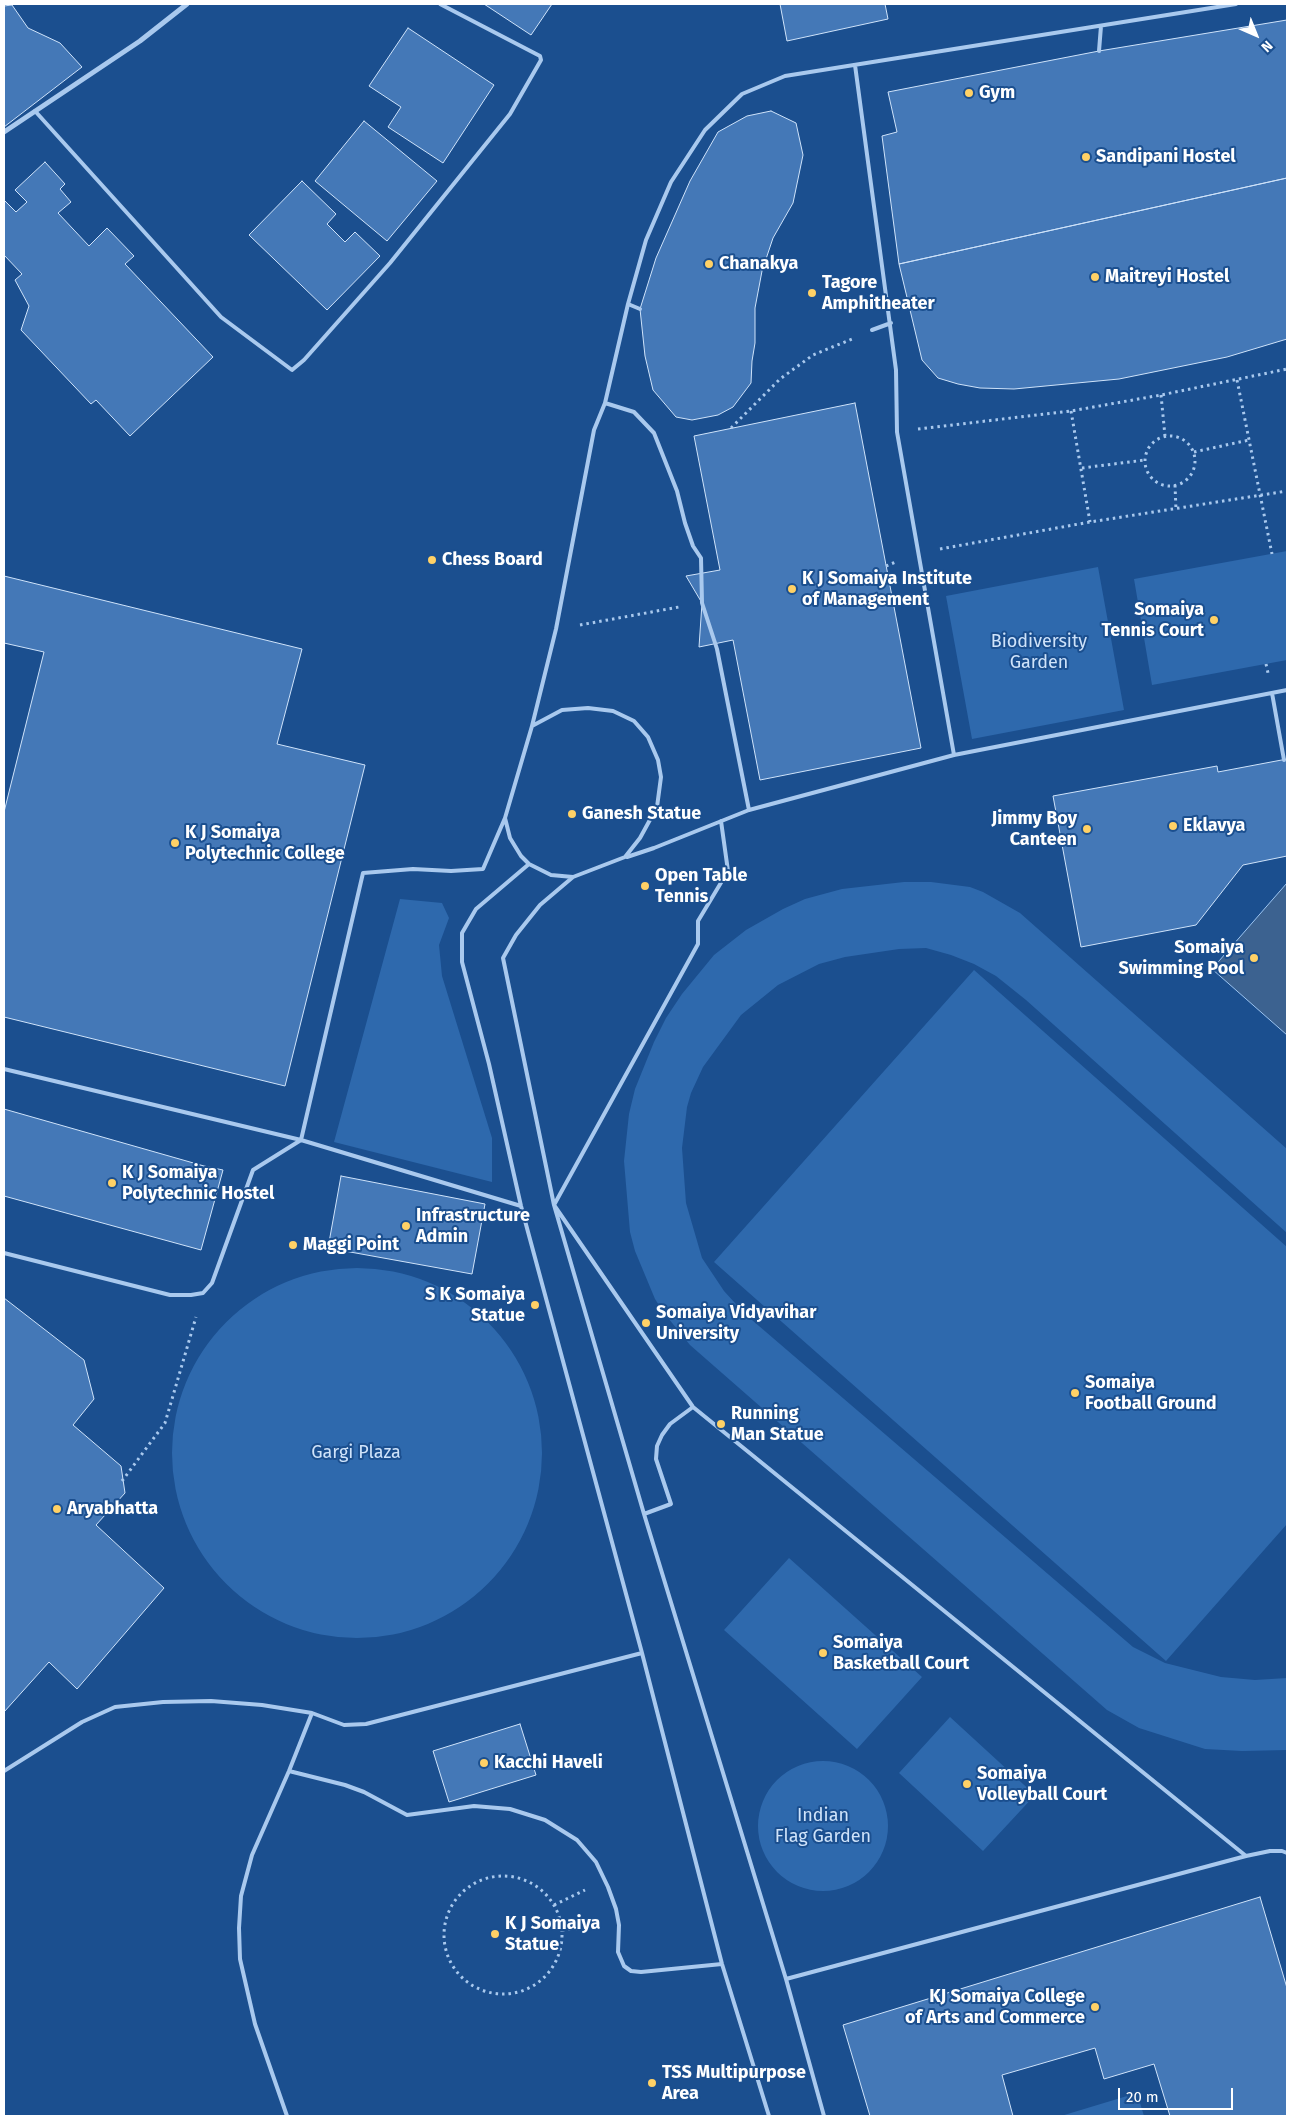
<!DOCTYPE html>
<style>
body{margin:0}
#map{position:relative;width:1291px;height:2120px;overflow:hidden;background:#1b4f8f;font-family:"Fira Sans",sans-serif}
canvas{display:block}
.frame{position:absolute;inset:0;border:5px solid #fff;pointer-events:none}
.north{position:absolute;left:1231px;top:10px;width:50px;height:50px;-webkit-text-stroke:4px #1b4f8f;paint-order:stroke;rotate:136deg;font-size:14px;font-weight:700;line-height:20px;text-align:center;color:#fff}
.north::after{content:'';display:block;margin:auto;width:18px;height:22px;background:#fff;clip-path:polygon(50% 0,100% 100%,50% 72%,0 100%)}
.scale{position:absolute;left:1118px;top:2088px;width:115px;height:22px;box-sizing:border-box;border:2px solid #fff;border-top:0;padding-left:6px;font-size:15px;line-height:18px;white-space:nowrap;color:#fff;-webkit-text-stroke:4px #1b4f8f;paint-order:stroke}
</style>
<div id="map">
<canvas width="1291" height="2120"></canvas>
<div class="frame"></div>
<div class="north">N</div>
<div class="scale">20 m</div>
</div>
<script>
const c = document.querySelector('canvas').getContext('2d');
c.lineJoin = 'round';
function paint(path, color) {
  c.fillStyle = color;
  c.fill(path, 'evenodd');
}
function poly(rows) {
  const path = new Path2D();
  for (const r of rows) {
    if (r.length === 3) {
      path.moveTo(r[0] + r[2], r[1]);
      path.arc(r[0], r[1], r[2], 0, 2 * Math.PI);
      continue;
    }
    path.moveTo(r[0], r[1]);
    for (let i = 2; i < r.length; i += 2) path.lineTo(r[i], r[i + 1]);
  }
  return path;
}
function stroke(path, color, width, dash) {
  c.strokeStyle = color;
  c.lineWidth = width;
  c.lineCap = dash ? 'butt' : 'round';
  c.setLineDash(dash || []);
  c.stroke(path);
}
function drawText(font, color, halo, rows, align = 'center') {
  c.font = font + ' "Fira Sans",sans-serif';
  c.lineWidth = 4;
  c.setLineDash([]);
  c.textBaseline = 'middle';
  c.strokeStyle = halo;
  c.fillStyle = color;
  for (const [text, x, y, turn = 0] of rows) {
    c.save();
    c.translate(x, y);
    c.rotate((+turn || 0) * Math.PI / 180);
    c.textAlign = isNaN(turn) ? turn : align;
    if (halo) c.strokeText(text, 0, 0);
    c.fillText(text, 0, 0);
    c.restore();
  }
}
const green = poly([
 [1287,551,1287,660,1152,685,1134,579],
 [1098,567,1124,710,972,739,946,596],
 [904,882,931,882,970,887,983,892,1020,913,1287,1149,1287,1233,1026,1000,996,976,974,964,951,955,926,948,899,949,845,957,819,964,778,985,741,1015,703,1067,691,1093,687,1107,682,1148,686,1203,702,1258,724,1291,745,1314,1133,1647,1165,1663,1221,1677,1255,1680,1287,1678,1287,1750,1242,1751,1205,1749,1139,1728,1107,1710,690,1345,664,1313,655,1299,635,1251,630,1232,624,1161,629,1114,635,1089,654,1042,666,1018,682,994,714,955,746,930,783,909,805,899,842,889],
 [400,899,442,903,449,918,439,945,442,976,492,1138,492,1182,334,1142],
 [974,970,1287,1247,1287,1524,1166,1661,714,1262],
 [357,1453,185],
 [789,1558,922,1677,857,1749,724,1630],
 [950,1717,1035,1795,983,1851,899,1773],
 [823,1826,65],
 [1137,2093,1144,2116,1061,2116]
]);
const water = poly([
 [1287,883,1287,1035,1212,969,1287,883]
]);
const building = poly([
 [484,4,552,4,531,35,484,4],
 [780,4,885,4,888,19,787,41,780,4],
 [12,5,28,28,60,43,82,67,4,127,4,6,12,5],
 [1287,20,1287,178,899,264,882,136,897,132,888,92,1099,51,1287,20],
 [408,28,494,85,443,163,388,127,401,107,369,86,408,28],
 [771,111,796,123,803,155,793,203,773,238,762,271,755,308,755,343,752,361,751,383,733,407,718,415,692,420,676,417,653,390,645,356,640,309,656,258,690,181,718,132,747,116,771,111],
 [364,121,437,181,387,241,315,181,364,121],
 [45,162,65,184,60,189,71,202,58,213,89,246,107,228,134,256,125,264,213,357,130,436,96,400,91,404,21,330,29,306,15,280,22,274,4,255,4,200,16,212,27,202,15,190,45,162],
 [1287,178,1287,339,1227,357,1119,379,1014,389,980,388,958,384,938,378,922,360,899,264,1287,178],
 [302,181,336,214,327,224,345,242,355,232,380,256,327,310,249,235,302,181],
 [855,403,921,748,760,780,733,640,699,647,702,603,686,576,720,570,694,436,855,403],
 [4,576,302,649,277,744,365,765,285,1086,4,1017,4,812,44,652,4,643,4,576],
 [1287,759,1287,856,1243,865,1196,925,1081,947,1053,796,1217,766,1218,772,1287,759],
 [4,1109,204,1166,223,1170,201,1250,4,1196,4,1109],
 [341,1176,485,1204,472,1274,328,1248,341,1176],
 [4,1298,84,1360,94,1399,73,1425,121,1466,125,1493,96,1525,164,1588,77,1689,49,1662,4,1712,4,1298],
 [520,1724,536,1775,449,1802,433,1751,520,1724],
 [1260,1897,1287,1988,1287,2116,1170,2116,1154,2064,1104,2079,1095,2048,1002,2075,1013,2116,870,2116,843,2025,1260,1897]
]);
const path = poly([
 [1237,380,1272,554],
 [1161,395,1165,436],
 [1071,411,1090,522],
 [731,428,780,379,813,355,852,339],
 [918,429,1071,411,1161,395,1287,369],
 [1170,461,25],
 [1194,452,1249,440],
 [1082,468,1145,460],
 [1175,485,1176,510],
 [940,549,1090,522,1287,491],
 [886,566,898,561],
 [580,625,679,607],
 [1266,664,1268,673],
 [122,1481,165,1423,196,1317],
 [503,1935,59],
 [554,1905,585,1890],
 [562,1930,596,1927]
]);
const service = poly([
 [1099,51,1101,26],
 [855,65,896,370,897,432,954,755],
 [35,111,221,317,292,370,304,360,390,263,510,114,541,60,540,56,440,4],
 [628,304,640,309],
 [872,330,891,323],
 [605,403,634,412,654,433,677,491,685,523,693,546,701,558,702,603,717,649,749,810],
 [1272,693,1284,760],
 [532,726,556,629,594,430,605,403,628,304,646,240,671,182,705,130,742,94,785,76,1236,4],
 [721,821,728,871,698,921,698,944,554,1205,693,1407,1246,1856],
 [627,857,654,848,749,810,954,755,1287,690],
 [529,864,476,909,462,933,462,962,489,1064,521,1206,642,1653,722,1964,769,2116],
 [573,877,551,875,529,864,521,856,510,838,505,818,532,726,562,710,588,708,613,711,634,721,648,737,658,760,661,777,657,807,640,838,625,857,573,877,540,905,516,935,503,958,554,1205,644,1514,786,1979,824,2116],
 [4,1069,301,1140,521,1206],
 [4,1253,170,1295,191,1295,203,1293,212,1283,253,1170,301,1140,363,873,413,869,451,871,483,869,505,818],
 [644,1514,671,1504,656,1459,657,1446,662,1435,670,1424,693,1407],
 [4,1771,82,1722,115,1707,163,1702,211,1701,262,1705,312,1713,344,1725,366,1724,642,1653],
 [289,1771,345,1785,364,1792,407,1815,474,1806,510,1809,545,1820,577,1840,596,1862,608,1887,616,1909,619,1925,618,1952,624,1966,631,1971,641,1972,722,1964],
 [786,1979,1246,1856,1270,1851,1282,1851,1287,1853],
 [287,2116,255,2024,240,1959,239,1928,241,1896,252,1855,289,1771,312,1713]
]);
const minor = poly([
 [4,132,140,41,187,4]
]);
const markers = [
 [969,93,5,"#ffd166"],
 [1086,157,5,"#ffd166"],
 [709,264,5,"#ffd166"],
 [1095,277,5,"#ffd166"],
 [812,293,5,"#ffd166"],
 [432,560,5,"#ffd166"],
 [792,589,5,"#ffd166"],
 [1214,620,5,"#ffd166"],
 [572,814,5,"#ffd166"],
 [1173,826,5,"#ffd166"],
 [1087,829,5,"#ffd166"],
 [175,843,5,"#ffd166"],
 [645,886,5,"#ffd166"],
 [1254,958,5,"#ffd166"],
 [112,1183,5,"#ffd166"],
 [406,1226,5,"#ffd166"],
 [293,1245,5,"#ffd166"],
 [535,1305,5,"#ffd166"],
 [646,1323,5,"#ffd166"],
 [1075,1393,5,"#ffd166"],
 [721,1424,5,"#ffd166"],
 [57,1509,5,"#ffd166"],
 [823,1653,5,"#ffd166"],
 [484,1763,5,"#ffd166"],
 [967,1784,5,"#ffd166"],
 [495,1934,5,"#ffd166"],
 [1095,2007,5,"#ffd166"],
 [652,2083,5,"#ffd166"]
];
const poiNames = [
 ["Gym",979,93],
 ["Sandipani Hostel",1096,157],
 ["Chanakya",719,264],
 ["Maitreyi Hostel",1105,277],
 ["Tagore",822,283],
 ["Amphitheater",822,304],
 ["Chess Board",442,560],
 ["K J Somaiya Institute",802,579],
 ["of Management",802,600],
 ["Somaiya",1204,610,"right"],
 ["Tennis Court",1204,631,"right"],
 ["Ganesh Statue",582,814],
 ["Jimmy Boy",1077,819,"right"],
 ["Canteen",1077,840,"right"],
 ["Eklavya",1183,826],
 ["K J Somaiya",185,833],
 ["Polytechnic College",185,854],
 ["Open Table",655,876],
 ["Tennis",655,897],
 ["Somaiya",1244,948,"right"],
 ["Swimming Pool",1244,969,"right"],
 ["K J Somaiya",122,1173],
 ["Polytechnic Hostel",122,1194],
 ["Infrastructure",416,1216],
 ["Admin",416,1237],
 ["Maggi Point",303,1245],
 ["S K Somaiya",525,1295,"right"],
 ["Statue",525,1316,"right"],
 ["Somaiya Vidyavihar",656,1313],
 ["University",656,1334],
 ["Somaiya",1085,1383],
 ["Football Ground",1085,1404],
 ["Running",731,1414],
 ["Man Statue",731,1435],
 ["Aryabhatta",67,1509],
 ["Somaiya",833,1643],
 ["Basketball Court",833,1664],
 ["Kacchi Haveli",494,1763],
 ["Somaiya",977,1774],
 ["Volleyball Court",977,1795],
 ["K J Somaiya",505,1924],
 ["Statue",505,1945],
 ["KJ Somaiya College",1085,1997,"right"],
 ["of Arts and Commerce",1085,2018,"right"],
 ["TSS Multipurpose",662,2073],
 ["Area",662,2094]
];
const parkNames = [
 ["Biodiversity",1039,642],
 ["Garden",1039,663],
 ["Gargi Plaza",356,1453],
 ["Indian",823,1816],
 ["Flag Garden",823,1837]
];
paint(green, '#2e69ad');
paint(water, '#3c6290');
stroke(water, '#9cc4f0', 1);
paint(building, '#4478b7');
stroke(building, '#cfe3fa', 1);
stroke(path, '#a9c9ee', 3, [2.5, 4]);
stroke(service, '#a9c9ee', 4);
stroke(minor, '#a9c9ee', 5);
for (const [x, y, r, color] of markers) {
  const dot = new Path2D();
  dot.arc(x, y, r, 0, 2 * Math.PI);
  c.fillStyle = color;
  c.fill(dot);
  stroke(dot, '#1b4f8f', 2);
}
drawText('bold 18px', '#fff', '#1b4f8f', poiNames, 'left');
drawText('18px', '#cfe3fa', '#1b4f8f', parkNames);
</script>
